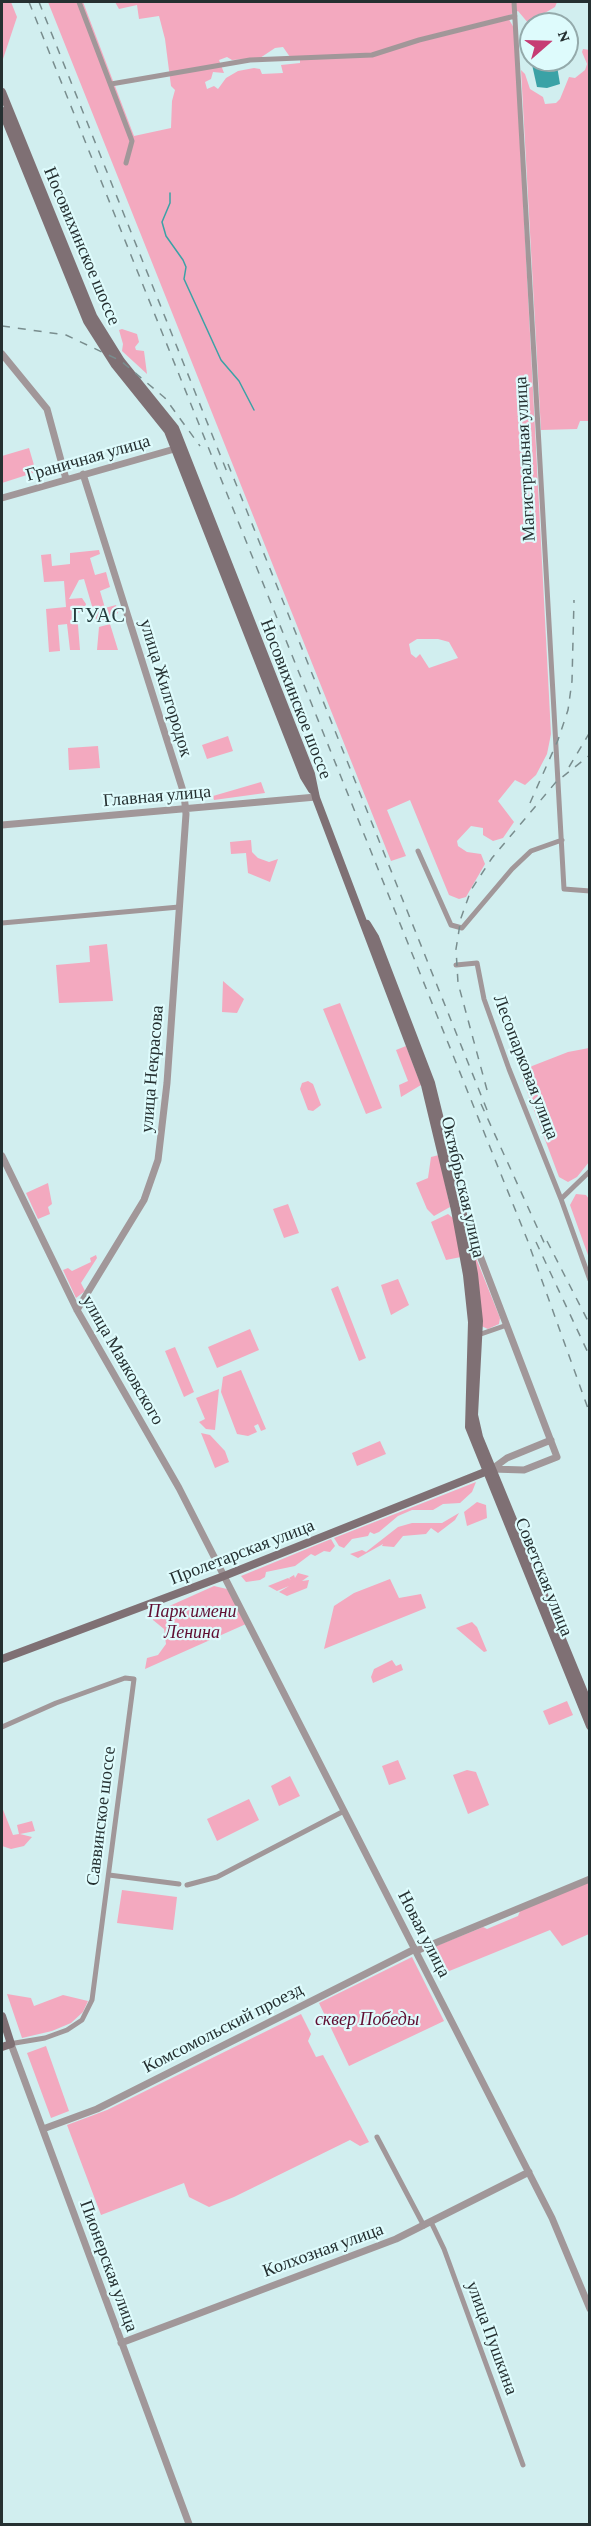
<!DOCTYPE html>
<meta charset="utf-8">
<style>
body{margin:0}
#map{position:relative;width:591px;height:2526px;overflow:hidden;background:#d1eeef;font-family:"Crimson Pro",serif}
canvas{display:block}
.frame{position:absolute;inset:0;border:3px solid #253031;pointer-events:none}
.north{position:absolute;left:519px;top:12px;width:60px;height:60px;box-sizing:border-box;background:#defbfc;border:2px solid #94aaab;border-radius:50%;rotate:70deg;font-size:16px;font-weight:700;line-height:24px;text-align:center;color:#253031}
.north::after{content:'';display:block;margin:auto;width:21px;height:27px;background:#c63c74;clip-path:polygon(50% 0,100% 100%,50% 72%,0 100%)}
</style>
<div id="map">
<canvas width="591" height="2526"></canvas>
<div class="frame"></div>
<div class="north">N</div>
</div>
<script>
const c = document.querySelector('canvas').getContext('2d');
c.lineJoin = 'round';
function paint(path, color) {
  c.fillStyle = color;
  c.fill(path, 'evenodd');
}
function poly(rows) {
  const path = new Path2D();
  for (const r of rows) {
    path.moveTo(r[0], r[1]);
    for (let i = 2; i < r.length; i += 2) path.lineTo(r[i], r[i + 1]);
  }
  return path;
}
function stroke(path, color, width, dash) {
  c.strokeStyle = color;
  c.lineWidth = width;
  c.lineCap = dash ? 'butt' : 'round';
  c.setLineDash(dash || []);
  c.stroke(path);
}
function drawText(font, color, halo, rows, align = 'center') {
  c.font = font + ' "Crimson Pro",serif';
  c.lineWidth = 4.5;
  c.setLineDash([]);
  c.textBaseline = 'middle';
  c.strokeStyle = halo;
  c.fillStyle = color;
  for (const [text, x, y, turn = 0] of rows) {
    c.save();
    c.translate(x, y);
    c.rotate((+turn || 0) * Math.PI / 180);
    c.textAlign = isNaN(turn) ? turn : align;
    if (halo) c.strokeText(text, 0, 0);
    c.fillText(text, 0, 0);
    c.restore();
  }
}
const green = poly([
 [2,2,11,2,17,17,2,62],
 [48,2,83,2,134,136,171,128,172,101,175,90,171,86,165,39,159,16,139,19,137,5,119,9,115,2,557,2,555,7,543,14,540,24,529,24,518,11,507,16,514,28,551,734,547,754,536,775,525,785,515,780,498,801,514,822,503,838,493,841,483,835,483,828,471,826,457,841,458,846,467,852,481,854,485,864,466,897,459,899,449,895,410,800,387,810,406,856,391,861],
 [283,47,290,57,300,59,300,63,281,65,283,73,262,74,260,69,254,68,238,71,226,78,218,89,214,86,207,89,205,82,211,79,213,72,224,73,219,60,227,57,232,60,260,58,275,48],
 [417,639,438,639,449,642,458,658,429,668,420,654,416,658,411,654,409,644],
 [583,49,590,50,589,421,580,421,577,429,541,430,521,70,525,74,530,89,543,97,545,104,556,103,560,99,569,77,575,78,585,70,587,64,582,52],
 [122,329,137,334,139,342,135,347,136,350,144,351,147,374,122,351,123,344,119,330],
 [29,448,36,472,2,483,2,456],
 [99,550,100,554,90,558,95,575,106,572,110,587,100,591,105,608,116,605,118,613,97,623,84,579,79,580,69,599,82,598,86,604,84,611,77,613,80,650,70,650,67,624,58,625,60,651,49,652,46,609,66,607,64,581,44,582,41,555,51,554,52,566,70,564,70,553],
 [110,624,118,650,97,650,99,627],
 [228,736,233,751,207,759,202,745],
 [98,746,100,768,69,770,68,748],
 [261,782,265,793,214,800,213,796],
 [251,840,252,852,258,858,269,862,278,859,270,882,248,873,246,853,231,854,230,842],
 [107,944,113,1001,59,1003,56,965,90,962,89,946],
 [223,981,244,999,237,1013,222,1012],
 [340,1003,382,1108,366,1114,323,1009],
 [406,1046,421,1085,401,1097,399,1085,408,1081,396,1050],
 [589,1048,589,1162,577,1177,568,1182,559,1177,522,1078,527,1068,568,1052],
 [308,1081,313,1084,321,1105,313,1111,308,1110,300,1089,302,1083],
 [439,1155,450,1207,434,1216,427,1209,416,1183,428,1178,431,1157],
 [48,1183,52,1204,48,1207,50,1214,38,1219,26,1193],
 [576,1194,586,1195,589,1199,589,1258,570,1205],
 [288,1204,299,1233,284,1238,273,1209],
 [448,1214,453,1218,461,1257,446,1260,431,1222],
 [474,1253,500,1318,499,1324,488,1329,481,1326],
 [96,1255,97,1258,81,1283,85,1291,76,1298,63,1270,68,1268,72,1271,91,1262,90,1258],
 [398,1279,409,1305,391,1315,381,1285],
 [338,1286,366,1358,359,1361,331,1289],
 [250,1329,259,1350,217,1368,208,1347],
 [175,1347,194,1392,184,1397,165,1351],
 [241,1370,266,1429,261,1431,258,1424,254,1426,257,1432,248,1436,237,1434,221,1392,223,1377],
 [219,1389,215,1430,206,1429,199,1422,205,1419,196,1398],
 [201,1433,210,1435,225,1451,229,1462,215,1468],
 [380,1441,386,1454,357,1466,352,1453],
 [476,1482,472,1492,460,1503,443,1504,433,1510,412,1510,398,1516,379,1532,374,1534,370,1532,368,1536,352,1539,344,1548,339,1546,334,1538],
 [477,1502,486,1505,487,1518,467,1526,464,1512],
 [459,1513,455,1520,438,1533,431,1528,426,1534,403,1536,394,1547,382,1546,383,1544,358,1558,350,1554,362,1550,366,1552,398,1527,412,1523,442,1523],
 [331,1539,335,1546,330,1552,324,1551,315,1556,311,1554,295,1566,266,1572,265,1577,260,1580,246,1582,241,1576],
 [298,1573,309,1576,302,1581,309,1580,307,1588,287,1596,279,1592,289,1586,277,1591,268,1586,288,1578,291,1580,289,1578,294,1575,295,1578],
 [390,1579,399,1598,421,1594,426,1608,324,1649,334,1606,354,1593],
 [214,1586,227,1589,246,1624,145,1669,147,1658,158,1655,166,1644,164,1629,153,1620,156,1612],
 [472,1622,477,1627,487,1651,484,1652,456,1628],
 [392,1660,396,1666,401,1664,403,1670,373,1683,371,1677,374,1669],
 [567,1701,573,1715,549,1725,543,1711],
 [398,1760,406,1779,389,1785,382,1766],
 [467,1770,476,1772,489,1805,468,1814,453,1775],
 [290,1776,300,1796,279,1806,271,1786],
 [249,1799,259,1820,217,1841,207,1819],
 [2,1807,13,1835,19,1834,17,1825,32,1821,35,1831,20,1834,32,1837,24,1846,11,1849,2,1846],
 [589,1882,589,1934,562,1946,550,1930,442,1974,429,1949,483,1927,487,1929,518,1916,520,1911],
 [122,1890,177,1897,173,1930,117,1923],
 [412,1957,444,2021,349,2066,319,2003],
 [7,1994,31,1998,34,2006,63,1995,88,2001,83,2012,71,2023,52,2031,22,2038],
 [301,2014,311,2034,308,2041,316,2057,323,2055,369,2142,360,2146,350,2140,234,2197,209,2207,189,2197,184,2183,101,2215,67,2125,107,2110],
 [46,2046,69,2111,51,2118,27,2053]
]);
const water = poly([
 [531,60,556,60,560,84,547,88,537,87]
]);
const stream = poly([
 [170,193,170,203,162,222,166,236,183,260,186,267,184,279,221,360,239,381,254,410]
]);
const minor = poly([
 [79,2,132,141,126,163],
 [514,2,564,889,590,891],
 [111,84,250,60,372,55,419,40,515,16],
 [418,851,451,925,462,928,512,869,531,851,562,840],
 [2,923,179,907],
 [456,965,477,963,484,999,509,1069,561,1199,590,1280],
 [561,1199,590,1171],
 [478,1335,507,1325],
 [2,1727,56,1703,125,1678,134,1679,92,2000,82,2020,67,2030,45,2038,9,2044],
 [109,1875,179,1884],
 [187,1885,217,1877,344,1811],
 [377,2137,424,2226],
 [431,2222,444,2249,523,2465]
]);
const tertiary = poly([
 [2,354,47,409,66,479],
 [2,498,178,448],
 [2,825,316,797],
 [2,1156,77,1310,179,1488,552,2218,590,2309],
 [465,1240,479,1253,557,1457,524,1470,492,1469],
 [77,1310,144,1200,158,1160,167,1083,186,814,184,794,83,474],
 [492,1469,507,1458,551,1440],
 [416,1951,590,1879],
 [11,2044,189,2524],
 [43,2129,97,2109,415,1949],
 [121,2343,396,2239,529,2172]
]);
const secondary = poly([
 [2,92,93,316,121,361,175,428,311,774,316,798,425,1085,455,1210,467,1275,472,1322,469,1427,590,1726],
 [2,111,87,321,115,365,168,431,304,777,312,790],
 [367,924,375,937,431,1083,462,1209,474,1274,479,1321,474,1415,479,1437,590,1707],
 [2,1659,224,1576,490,1470],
 [2,2016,11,2044,2,2047]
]);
const rail = poly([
 [29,2,527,1239,590,1414],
 [39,2,227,472],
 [2,326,66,335,121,361,165,398,200,446],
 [228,464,487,1110],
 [569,767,590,732],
 [530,803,558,740,568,710,572,681,574,600],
 [487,1090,458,983,456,949,461,918,471,890,492,858,556,782,590,755],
 [481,1104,547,1249],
 [547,1241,590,1325],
 [536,1242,590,1357]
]);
const streetNames = [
 ["Носовихинское шоссе",82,246,67],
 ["Граничная улица",88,458,-16],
 ["Магистральная улица",525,459,-93],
 ["улица Жилгородок",166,688,73],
 ["Носовихинское шоссе",296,699,69],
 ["Главная улица",157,796,-5],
 ["Лесопарковая улица",526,1067,69],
 ["улица Некрасова",152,1069,-85],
 ["Октябрьская улица",463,1187,77],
 ["улица Маяковского",123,1360,60],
 ["Пролетарская улица",242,1552,-21],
 ["Советская улица",544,1577,68],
 ["Саввинское шоссе",101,1816,-83],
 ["Новая улица",424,1934,63],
 ["Комсомольский проезд",223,2028,-27],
 ["Колхозная улица",323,2250,-20],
 ["Пионерская улица",109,2266,70],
 ["улица Пушкина",492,2338,70]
];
const parkNames = [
 ["Парк имени",192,1611],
 ["Ленина",192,1632],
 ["сквер Победы",367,2019]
];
const neighbourhoodNames = [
 ["ГУАС",99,616]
];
paint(green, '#f3a9bf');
paint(water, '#3aa2a6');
stroke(stream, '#3aa2a6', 1.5);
stroke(minor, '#a19799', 5);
stroke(tertiary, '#a19799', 7);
stroke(secondary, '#7f7074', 8);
stroke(rail, '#798d8e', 1.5, [8, 8]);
drawText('18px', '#253031', '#defbfc', streetNames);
drawText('italic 18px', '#600e32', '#defbfc', parkNames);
c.letterSpacing = '1.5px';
drawText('20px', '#243b3c', '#defbfc', neighbourhoodNames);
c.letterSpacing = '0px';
</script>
